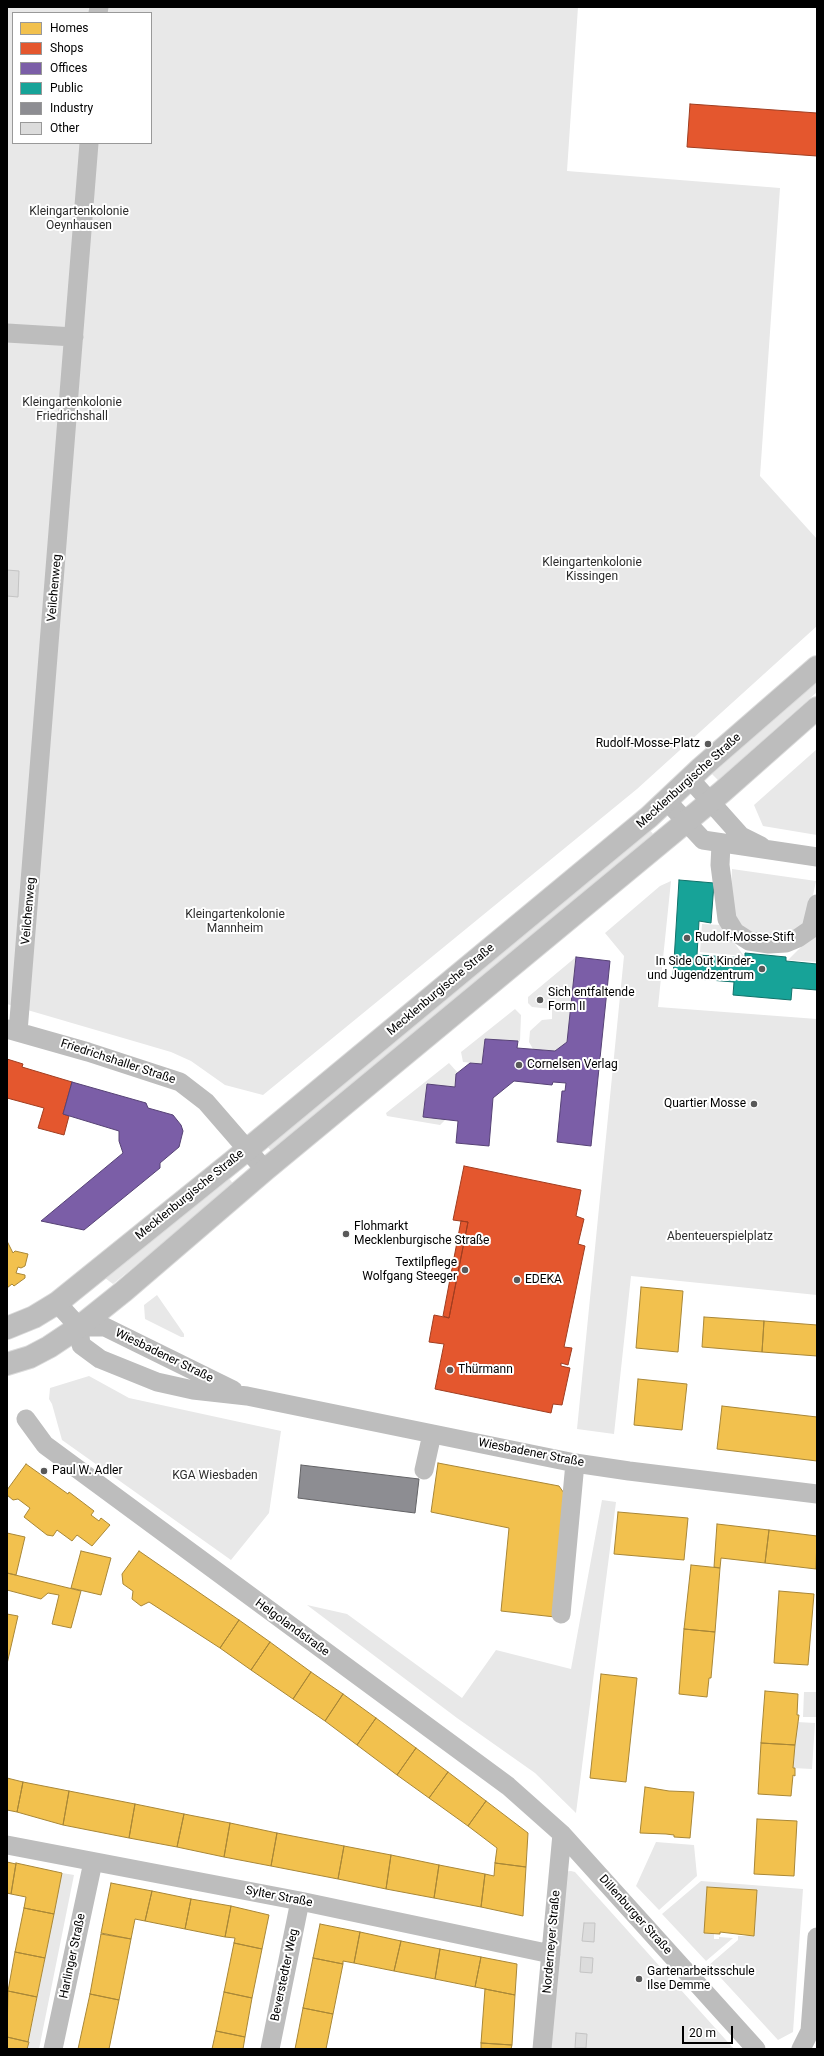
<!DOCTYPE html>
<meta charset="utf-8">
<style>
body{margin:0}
#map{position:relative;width:824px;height:2056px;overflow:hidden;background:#fff;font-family:Roboto,sans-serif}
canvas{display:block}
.frame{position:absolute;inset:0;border:8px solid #000;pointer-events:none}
.legend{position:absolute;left:12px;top:12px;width:140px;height:132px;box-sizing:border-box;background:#fff;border:1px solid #999;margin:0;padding:5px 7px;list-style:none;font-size:12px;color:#000}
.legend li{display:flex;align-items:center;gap:8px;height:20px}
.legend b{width:20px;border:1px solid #999}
.scale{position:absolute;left:682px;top:2026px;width:51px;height:18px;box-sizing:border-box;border:2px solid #000;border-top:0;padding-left:5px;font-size:12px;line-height:14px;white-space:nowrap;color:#000;-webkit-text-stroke:3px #fff;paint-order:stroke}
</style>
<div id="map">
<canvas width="824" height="2056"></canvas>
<div class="frame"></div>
<ul class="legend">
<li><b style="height:11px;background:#f2c14e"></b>Homes</li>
<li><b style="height:11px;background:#e4572e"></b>Shops</li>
<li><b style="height:11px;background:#7b5ea7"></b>Offices</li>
<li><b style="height:11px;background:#17a398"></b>Public</li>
<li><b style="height:11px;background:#8d8d92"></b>Industry</li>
<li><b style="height:11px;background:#dcdcdc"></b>Other</li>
</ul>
<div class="scale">20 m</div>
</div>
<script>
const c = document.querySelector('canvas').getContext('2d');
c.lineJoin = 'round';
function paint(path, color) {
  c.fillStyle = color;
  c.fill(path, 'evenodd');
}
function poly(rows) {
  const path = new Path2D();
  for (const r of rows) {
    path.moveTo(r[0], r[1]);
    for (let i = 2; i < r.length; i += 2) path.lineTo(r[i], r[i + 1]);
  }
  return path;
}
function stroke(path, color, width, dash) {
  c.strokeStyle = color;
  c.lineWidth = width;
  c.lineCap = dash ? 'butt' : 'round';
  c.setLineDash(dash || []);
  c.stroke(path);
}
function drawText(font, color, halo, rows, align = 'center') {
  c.font = font + ' Roboto,sans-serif';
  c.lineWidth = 4;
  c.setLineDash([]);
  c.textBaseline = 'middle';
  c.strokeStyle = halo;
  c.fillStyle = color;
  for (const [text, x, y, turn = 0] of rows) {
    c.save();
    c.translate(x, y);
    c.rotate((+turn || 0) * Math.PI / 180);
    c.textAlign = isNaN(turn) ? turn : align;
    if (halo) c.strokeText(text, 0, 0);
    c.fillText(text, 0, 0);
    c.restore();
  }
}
const green = poly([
 [7,7,578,7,567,171,780,188,760,476,817,539,817,626,637,789,263,1095,225,1085,191,1061,171,1052,7,1004],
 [13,13,151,13,151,143,13,143],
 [817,682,817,692,718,780,712,774],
 [817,749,817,835,763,826,754,805],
 [649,829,654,835,271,1151,267,1146],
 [732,869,816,881,807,924,790,938,740,931,730,908],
 [671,881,658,1007,817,1019,817,1295,631,1276,614,1434,577,1429,624,956,605,933,660,886],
 [702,924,721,925,744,956,700,952],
 [813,935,817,935,817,962,788,960],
 [576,957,567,1042,555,1051,533,1049,529,1042,530,1031,542,1020,552,1019,552,1009,532,1007,528,1003,528,997],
 [515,1009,521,1015,520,1041,485,1039,482,1064,463,1062,461,1052],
 [449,1063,458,1073,455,1087,427,1084,423,1117,446,1119,440,1125,387,1116,386,1113],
 [228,1177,234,1185,113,1284,105,1278],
 [157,1295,184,1334,184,1337,181,1337,145,1319,144,1305],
 [89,1376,129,1398,281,1431,269,1513,231,1560,62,1440,52,1404,49,1399,50,1388],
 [602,1500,616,1502,576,1813,535,1773,457,1718,307,1605,347,1614,462,1698,496,1650,571,1669],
 [804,1692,817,1692,816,1717,803,1717],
 [797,1722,815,1723,812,1769,793,1768],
 [656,1842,694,1845,697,1876,659,1910,636,1886],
 [571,1871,575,1872,734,2049,550,2049,562,1872],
 [62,1873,74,1875,39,2049,27,2049],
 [701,1881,803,1889,793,2032,778,2040,709,1965,738,1940,738,1936,754,1936,757,1890,707,1887,704,1933,714,1934,714,1939,719,1939,719,1937,733,1938,706,1961,662,1914]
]);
const homes = poly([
 [7,1241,13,1253,15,1251,28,1254,25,1266,21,1268,18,1267,16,1273,25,1275,25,1278,14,1286,12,1284,7,1288,7,1241],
 [641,1287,683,1291,678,1352,636,1348,641,1287],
 [704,1317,764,1321,762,1352,702,1347,704,1317],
 [764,1321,817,1325,817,1356,762,1352,764,1321],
 [638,1379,687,1384,682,1430,634,1425,638,1379],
 [722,1406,817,1417,817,1461,717,1449,722,1406],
 [438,1463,559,1486,566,1496,555,1617,501,1611,509,1528,431,1512,438,1463],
 [26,1464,68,1494,69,1492,94,1511,91,1515,99,1521,101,1518,110,1525,92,1546,77,1535,72,1541,57,1530,53,1536,47,1535,24,1517,30,1508,18,1499,13,1500,7,1495,7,1490,26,1464],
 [618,1512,688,1518,684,1560,614,1554,618,1512],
 [717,1524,769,1530,765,1563,721,1558,720,1568,714,1567,717,1524],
 [769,1530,817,1536,816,1569,765,1563,769,1530],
 [7,1533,25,1537,16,1575,7,1573,7,1533],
 [81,1551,111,1558,101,1595,71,1588,81,1551],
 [139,1551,239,1620,220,1648,149,1602,141,1606,132,1599,133,1591,123,1584,122,1574,139,1551],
 [691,1565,720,1568,715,1632,684,1629,691,1565],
 [7,1573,81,1591,71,1628,52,1624,59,1595,48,1593,41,1599,7,1590,7,1573],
 [779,1591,814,1594,808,1665,774,1663,779,1591],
 [7,1614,18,1616,7,1664,7,1614],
 [239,1620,270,1642,251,1670,220,1648,239,1620],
 [684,1629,715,1632,711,1678,709,1678,707,1697,679,1694,684,1629],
 [270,1642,311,1672,293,1699,251,1670,270,1642],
 [311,1672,343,1694,325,1721,293,1699,311,1672],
 [601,1674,637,1678,626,1782,590,1778,601,1674],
 [765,1691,798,1694,797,1715,799,1715,795,1745,761,1743,765,1691],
 [343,1694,376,1718,357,1745,325,1721,343,1694],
 [376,1718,416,1748,397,1775,357,1745,376,1718],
 [761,1743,795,1745,793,1768,795,1768,795,1776,793,1775,791,1796,758,1794,761,1743],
 [416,1748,448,1772,429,1798,397,1775,416,1748],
 [448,1772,486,1801,468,1826,429,1798,448,1772],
 [7,1778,23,1782,17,1812,7,1810,7,1778],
 [23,1782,69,1791,63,1825,17,1812,23,1782],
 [645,1787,669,1791,694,1792,690,1838,674,1837,674,1835,666,1834,640,1833,645,1787],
 [69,1791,135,1804,129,1838,63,1825,69,1791],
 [486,1801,528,1833,526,1867,495,1863,497,1848,468,1826,486,1801],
 [135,1804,184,1814,177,1847,129,1838,135,1804],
 [184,1814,230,1823,224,1857,177,1847,184,1814],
 [757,1819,797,1821,794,1876,754,1874,757,1819],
 [230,1823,277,1833,271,1866,224,1857,230,1823],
 [277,1833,344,1846,338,1879,271,1866,277,1833],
 [344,1846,391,1855,386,1889,338,1879,344,1846],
 [391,1855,439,1865,434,1898,386,1889,391,1855],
 [7,1862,16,1864,11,1894,7,1893,7,1862],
 [16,1863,62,1873,54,1914,24,1908,26,1897,11,1894,16,1863],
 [495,1863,526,1867,523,1916,481,1907,485,1874,494,1876,495,1863],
 [439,1865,485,1874,481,1907,434,1898,439,1865],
 [111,1883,152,1891,145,1921,135,1919,131,1939,101,1933,111,1883],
 [707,1887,757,1890,754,1936,720,1932,720,1934,704,1933,707,1887],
 [152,1891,191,1899,185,1929,145,1921,152,1891],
 [191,1899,231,1906,225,1937,185,1929,191,1899],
 [231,1906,269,1915,262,1949,234,1943,235,1938,225,1937,231,1906],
 [24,1908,54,1914,45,1958,15,1952,24,1908],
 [320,1924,360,1932,354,1963,343,1961,343,1964,313,1958,320,1924],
 [360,1932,401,1941,394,1971,354,1963,360,1932],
 [101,1934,131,1939,119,2000,90,1994,101,1934],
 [401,1941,440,1949,435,1979,394,1971,401,1941],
 [234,1943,262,1949,252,1998,224,1992,234,1943],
 [440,1949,481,1957,475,1987,435,1979,440,1949],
 [15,1952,45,1958,37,1997,8,1991,15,1952],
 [481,1957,517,1964,515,1995,475,1987,481,1957],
 [313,1958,343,1964,333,2014,303,2008,313,1958],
 [485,1989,515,1995,512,2045,481,2043,485,1989],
 [8,1991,37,1997,28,2042,7,2037,8,1991],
 [224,1992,252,1998,245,2037,216,2031,224,1992],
 [90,1994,119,2000,109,2049,78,2049,90,1994],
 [303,2008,333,2014,326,2049,295,2049,303,2008],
 [216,2031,245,2037,243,2049,212,2049,216,2031],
 [7,2037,29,2042,27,2049,7,2049,7,2037],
 [481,2043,512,2045,511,2049,481,2049,481,2043]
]);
const shops = poly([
 [690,104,817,113,817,156,687,147,690,104],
 [7,1059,23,1064,22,1067,72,1082,63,1114,69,1116,64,1135,38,1128,44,1108,7,1098,7,1059],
 [464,1166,581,1190,576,1216,584,1219,578,1244,585,1246,564,1347,572,1348,568,1365,561,1363,561,1366,570,1368,562,1405,553,1404,551,1413,435,1389,444,1344,429,1342,434,1315,449,1318,468,1222,453,1220,464,1166],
 [461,1221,468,1222,449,1318,443,1316,461,1221]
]);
const offices = poly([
 [576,957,610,961,591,1146,557,1142,562,1091,565,1091,566,1083,553,1082,552,1085,514,1081,493,1098,489,1146,456,1143,458,1121,423,1117,427,1084,455,1087,456,1074,470,1063,482,1064,485,1039,518,1041,517,1048,555,1051,567,1042,576,957],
 [72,1082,146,1103,148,1108,173,1115,181,1125,183,1131,179,1147,160,1163,160,1168,84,1230,41,1221,123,1153,119,1141,119,1131,63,1114,72,1082]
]);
const public = poly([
 [679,880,714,883,711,923,699,921,697,955,745,958,745,953,786,957,786,961,817,964,817,990,792,988,791,1000,733,995,734,982,673,977,679,880]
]);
const industry = poly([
 [301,1465,419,1479,415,1513,298,1498,301,1465]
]);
const building = poly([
 [7,570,19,571,18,597,7,596,7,570],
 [584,1923,595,1923,594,1942,582,1941,584,1923],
 [581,1957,593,1958,592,1973,580,1972,581,1957],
 [576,2033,587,2034,586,2048,575,2048,576,2033]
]);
const minor = poly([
 [98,13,99,7],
 [7,333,74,337],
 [690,779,741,836,761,846],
 [667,801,703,840,817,857],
 [721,844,720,865,727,919,735,932,749,941,769,944,786,943,798,938,811,929,817,904],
 [7,1029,88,1052,180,1082,206,1102,265,1170],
 [18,1032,89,143],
 [57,1303,79,1327,81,1345,100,1359,157,1382,193,1390,247,1396,575,1463,629,1471,817,1494],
 [79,1327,105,1327,233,1390],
 [26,1419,45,1445,508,1786,562,1834,756,2049],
 [424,1470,432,1434],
 [561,1614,575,1463],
 [7,1845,300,1901,551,1954],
 [53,2049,93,1862],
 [270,2049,300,1901],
 [542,2049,562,1834],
 [801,2049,810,2031,817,1937]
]);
const major = poly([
 [7,1328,34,1317,57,1303,248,1149,649,817,701,768,817,667],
 [7,1364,30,1357,49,1347,79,1327,124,1291,265,1170,722,792,817,708]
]);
const markers = [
 [708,744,4,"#595959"],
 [687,938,4,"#595959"],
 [762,969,4,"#595959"],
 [540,1000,4,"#595959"],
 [519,1065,4,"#595959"],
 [754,1104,4,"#595959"],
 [346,1234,4,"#595959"],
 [465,1270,4,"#595959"],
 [517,1280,4,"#595959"],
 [450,1370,4,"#595959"],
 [44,1471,4,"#595959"],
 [639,1979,4,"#595959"]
];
const parkNames = [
 ["Kleingartenkolonie",79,212],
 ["Oeynhausen",79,226],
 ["Kleingartenkolonie",72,403],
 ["Friedrichshall",72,417],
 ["Kleingartenkolonie",592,563],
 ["Kissingen",592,577],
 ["Kleingartenkolonie",235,915],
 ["Mannheim",235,929],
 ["Abenteuerspielplatz",720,1237],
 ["KGA Wiesbaden",215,1476]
];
const streetNames = [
 ["Veilchenweg",55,588,-85],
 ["Mecklenburgische Straße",689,781,-42],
 ["Veilchenweg",29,911,-85],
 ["Mecklenburgische Straße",441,990,-40],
 ["Friedrichshaller Straße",118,1062,18],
 ["Mecklenburgische Straße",190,1195,-39],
 ["Wiesbadener Straße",164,1356,26],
 ["Wiesbadener Straße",531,1453,11],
 ["Helgolandstraße",292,1628,36],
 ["Sylter Straße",279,1897,11],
 ["Dillenburger Straße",635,1915,48],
 ["Norderneyer Straße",552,1942,-85],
 ["Harlinger Straße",73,1956,-78],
 ["Beverstedter Weg",285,1975,-78]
];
const poiNames = [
 ["Rudolf-Mosse-Platz",700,744,"right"],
 ["Rudolf-Mosse-Stift",695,938],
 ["In Side Out Kinder-",754,962,"right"],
 ["und Jugendzentrum",754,976,"right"],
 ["Sich entfaltende",548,993],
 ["Form II",548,1007],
 ["Cornelsen Verlag",527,1065],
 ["Quartier Mosse",746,1104,"right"],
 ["Flohmarkt",354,1227],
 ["Mecklenburgische Straße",354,1241],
 ["Textilpflege",457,1263,"right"],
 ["Wolfgang Steeger",457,1277,"right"],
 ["EDEKA",525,1280],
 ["Thürmann",458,1370],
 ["Paul W. Adler",52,1471],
 ["Gartenarbeitsschule",647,1972],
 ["Ilse Demme",647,1986]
];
paint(green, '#e8e8e8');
paint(homes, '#f2c14e');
stroke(homes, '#a98737', 1);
paint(shops, '#e4572e');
stroke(shops, '#a03d20', 1);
paint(offices, '#7b5ea7');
stroke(offices, '#564275', 1);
paint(public, '#17a398');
stroke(public, '#10726a', 1);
paint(industry, '#8d8d92');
stroke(industry, '#636366', 1);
paint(building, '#dcdcdc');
stroke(building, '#c4c4c4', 1);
stroke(major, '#dbdbdb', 24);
stroke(minor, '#bdbdbd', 19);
stroke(major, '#bdbdbd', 22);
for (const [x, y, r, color] of markers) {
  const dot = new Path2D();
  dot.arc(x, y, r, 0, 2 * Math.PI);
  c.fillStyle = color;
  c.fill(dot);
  stroke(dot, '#fff', 1.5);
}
drawText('12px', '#2d2d2d', '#fff', parkNames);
drawText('12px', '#000', '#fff', streetNames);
drawText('12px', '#000', '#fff', poiNames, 'left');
</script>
